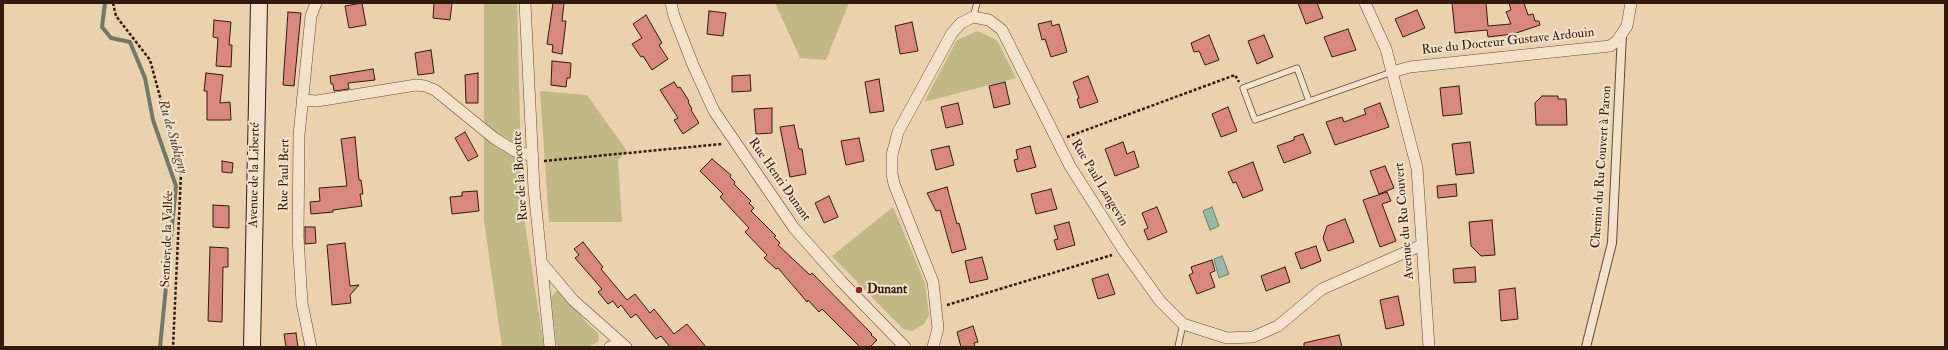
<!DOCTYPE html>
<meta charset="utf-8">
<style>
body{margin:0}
#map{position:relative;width:1948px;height:350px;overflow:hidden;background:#ebd2af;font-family:"IM FELL Double Pica",serif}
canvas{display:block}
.frame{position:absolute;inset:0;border:4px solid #331a0f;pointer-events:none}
</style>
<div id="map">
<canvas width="1948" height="350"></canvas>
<div class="frame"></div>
</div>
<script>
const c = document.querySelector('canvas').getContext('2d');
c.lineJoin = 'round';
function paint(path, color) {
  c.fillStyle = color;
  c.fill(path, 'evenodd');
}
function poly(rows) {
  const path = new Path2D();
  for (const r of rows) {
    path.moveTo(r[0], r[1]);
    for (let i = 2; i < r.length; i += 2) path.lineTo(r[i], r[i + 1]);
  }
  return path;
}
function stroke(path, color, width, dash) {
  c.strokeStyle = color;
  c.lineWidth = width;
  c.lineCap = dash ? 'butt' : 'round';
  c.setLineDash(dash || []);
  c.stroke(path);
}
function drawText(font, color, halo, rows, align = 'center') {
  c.font = font + ' "IM FELL Double Pica",serif';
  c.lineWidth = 4;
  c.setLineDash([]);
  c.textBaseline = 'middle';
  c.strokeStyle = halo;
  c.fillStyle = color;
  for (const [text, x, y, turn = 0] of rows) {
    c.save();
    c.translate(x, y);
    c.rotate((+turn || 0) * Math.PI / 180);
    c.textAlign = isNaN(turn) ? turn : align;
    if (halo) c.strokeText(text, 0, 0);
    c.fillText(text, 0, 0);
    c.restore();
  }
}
const green = poly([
 [484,3,517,3,522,204,544,347,502,347,484,221],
 [775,3,849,3,826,60,800,58],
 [977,31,997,40,1016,78,924,102,957,40],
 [540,91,587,95,627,151,618,160,622,222,549,222],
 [893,207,925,283,929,315,924,324,913,331,903,329,832,256],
 [556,291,560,292,589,325,598,333,599,338,598,342,588,347,559,347,556,343,551,297]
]);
const water = poly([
 [1212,207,1219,226,1210,230,1203,211,1212,207],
 [1222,256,1229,274,1219,278,1214,259,1222,256]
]);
const stream = poly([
 [105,3,102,27,111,38,130,42,145,78,153,120,176,186,160,347]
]);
const building = poly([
 [362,3,366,25,349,28,345,6,362,3],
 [434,3,452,3,450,20,433,18,434,3],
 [553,3,564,3,562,21,566,21,562,54,552,52,553,45,547,44,553,3],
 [1298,3,1317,3,1323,18,1306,24,1298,3],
 [1452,3,1486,3,1488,26,1511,24,1506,12,1511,10,1509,3,1524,3,1528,15,1533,14,1535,21,1539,21,1540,25,1513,34,1488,37,1487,30,1455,33,1452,3],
 [1417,10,1425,28,1403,37,1395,19,1417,10],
 [709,11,726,13,723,36,707,34,709,11],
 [288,12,301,13,294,86,283,85,288,12],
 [646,15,662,43,659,45,668,59,652,70,643,56,641,57,632,44,642,38,633,24,646,15],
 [214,20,231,22,229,45,232,45,231,67,216,66,218,38,213,37,214,20],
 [1051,21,1052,26,1059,24,1067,52,1051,57,1045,39,1042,40,1038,24,1051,21],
 [912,22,918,51,900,54,895,26,912,22],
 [1348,29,1356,50,1332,57,1324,37,1348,29],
 [1209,35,1219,60,1205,65,1199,51,1194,52,1191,43,1209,35],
 [1264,35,1273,57,1257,64,1248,41,1264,35],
 [431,50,434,73,418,75,415,53,431,50],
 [552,61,571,63,570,78,567,78,566,87,551,85,552,61],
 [373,69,375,80,348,83,349,89,334,91,333,84,331,84,330,76,373,69],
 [206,73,223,75,220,103,230,102,231,120,207,120,207,91,204,91,206,73],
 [478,73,478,103,466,103,465,75,478,73],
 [750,75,751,91,732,92,732,76,750,75],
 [1088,76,1098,102,1080,108,1077,99,1079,98,1073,82,1088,76],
 [879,79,884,111,870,113,865,82,879,79],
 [674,82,678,88,680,87,689,101,688,102,692,109,691,110,699,123,683,134,674,120,678,118,660,90,674,82],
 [1005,82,1010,104,994,108,989,86,1005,82],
 [1459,86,1462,114,1443,116,1440,88,1459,86],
 [1542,96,1558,96,1558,99,1566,99,1567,125,1536,125,1535,103,1542,96],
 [958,103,963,124,946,128,941,107,958,103],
 [1380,103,1389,127,1335,145,1326,122,1342,117,1344,122,1366,114,1364,109,1380,103],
 [1228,107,1237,131,1221,137,1212,114,1228,107],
 [772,108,772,133,756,134,754,109,772,108],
 [794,125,799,149,802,149,806,174,790,177,780,127,794,125],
 [465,132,478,156,468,161,455,138,465,132],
 [1303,134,1311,153,1284,163,1277,146,1294,140,1294,137,1303,134],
 [355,137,359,180,361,180,363,194,360,194,362,206,333,210,333,212,311,214,310,202,320,201,319,188,347,186,341,139,355,137],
 [859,138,864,161,846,165,841,141,859,138],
 [1123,142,1127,154,1134,151,1139,167,1115,176,1105,149,1123,142],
 [1470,142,1474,173,1456,175,1452,144,1470,142],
 [949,146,954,165,936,170,931,150,949,146],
 [1030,146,1036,167,1017,172,1014,160,1018,159,1016,150,1030,146],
 [712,159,731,175,730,177,735,182,734,184,751,201,749,203,754,208,751,211,776,236,774,237,780,243,778,245,810,275,812,273,872,334,871,335,877,340,870,347,860,347,822,309,819,312,808,300,807,302,778,268,776,269,764,258,767,255,745,232,749,228,720,197,723,194,700,171,712,159],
 [222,161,233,163,232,173,222,172,222,161],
 [1253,162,1263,190,1243,198,1236,182,1233,183,1228,172,1253,162],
 [1385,166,1394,188,1379,194,1370,171,1385,166],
 [1456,184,1457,196,1438,198,1437,186,1456,184],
 [947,187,957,224,959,223,966,249,952,253,940,210,936,211,927,193,947,187],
 [1051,189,1057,209,1036,214,1031,194,1051,189],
 [477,191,479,211,452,214,450,197,462,196,462,192,477,191],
 [1387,192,1391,201,1382,204,1396,241,1380,247,1363,200,1387,192],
 [829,196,838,217,824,223,815,203,829,196],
 [213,205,229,206,229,228,213,227,213,205],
 [1157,207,1167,232,1148,240,1144,230,1148,228,1142,213,1157,207],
 [1345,219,1354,242,1328,251,1323,238,1327,226,1345,219],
 [1492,220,1495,255,1481,256,1471,246,1469,222,1492,220],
 [1069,222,1075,245,1057,250,1054,240,1058,239,1054,226,1069,222],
 [305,227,315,227,316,243,305,244,305,227],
 [583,242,603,267,601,269,627,300,635,294,650,313,654,309,674,334,687,324,706,347,670,347,661,336,656,339,636,314,631,318,621,305,618,308,613,301,608,304,598,292,602,289,575,258,579,255,574,249,583,242],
 [345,243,350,286,359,285,350,295,351,303,332,305,327,245,345,243],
 [1316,246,1321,261,1301,269,1295,253,1316,246],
 [210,247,228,248,228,267,223,267,222,322,208,321,210,247],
 [982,257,988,279,970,283,965,261,982,257],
 [1212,260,1215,271,1210,273,1215,287,1197,294,1189,275,1193,273,1191,267,1212,260],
 [1285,267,1290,282,1266,291,1261,276,1285,267],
 [1475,267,1476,282,1454,283,1453,269,1475,267],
 [1108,274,1115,294,1098,299,1092,279,1108,274],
 [1515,288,1518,319,1501,321,1499,290,1515,288],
 [1398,296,1404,325,1386,329,1380,300,1398,296],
 [973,326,978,342,974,343,975,347,961,347,957,332,973,326],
 [296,333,298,347,286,347,284,334,296,333],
 [1339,335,1342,347,1304,347,1304,343,1339,335]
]);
const path = poly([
 [113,3,116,16,150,60,181,174,173,347],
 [1067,137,1235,75,1239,82],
 [544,161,722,144],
 [947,305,1112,255]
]);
const service = poly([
 [973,17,977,3],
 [1309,101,1297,68,1243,88,1255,120,1392,72],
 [1178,347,1183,324]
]);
const pedestrian = poly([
 [1586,347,1612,243,1622,34]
]);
const minor = poly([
 [525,3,534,189,550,347],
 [671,3,674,16,693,65,714,111,794,228,841,281,905,347],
 [1365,3,1386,49,1417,168,1429,347],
 [1392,72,1410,67,1610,46,1617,41,1627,26,1631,3],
 [302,100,317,101,416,85,425,86,435,90,494,138,515,151,533,156],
 [542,263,573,300,626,347],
 [311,347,302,303,298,237,299,135,311,16,316,3],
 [610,347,622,345],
 [933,347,938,328,933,282,894,184,892,174,892,155,898,132,952,33,961,23,973,17,989,20,1002,30,1070,166,1124,251,1160,301,1183,324,1227,338,1253,337,1278,326,1322,289,1422,245]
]);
const secondary = poly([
 [252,347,259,3]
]);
const markers = [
 [859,290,4,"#8f2418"]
];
const streetNames = [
 ["Rue du Docteur Gustave Ardouin",1508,42,-6],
 ["Chemin du Ru Couvert à Paron",1602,167,-86],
 ["Avenue de la Liberté",255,175,-89],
 ["Rue Paul Bert",285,175,-89],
 ["Rue de la Bocotte",521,176,-94],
 ["Rue Henri Dunant",779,180,55],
 ["Rue Paul Langevin",1099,183,59],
 ["Avenue du Ru Couvert",1405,221,-95],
 ["Sentier de la Vallée",168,239,-88]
];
const poiNames = [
 ["Dunant",867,290]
];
const waterNames = [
 ["Ru de Subligny",172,137,74]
];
paint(green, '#c0b985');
paint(water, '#98b8aa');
stroke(water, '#70796c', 1);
stroke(stream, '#70796c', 4);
paint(building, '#d9887f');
stroke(building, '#331a0f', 1);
stroke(service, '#614837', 7);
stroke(pedestrian, '#614837', 10);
stroke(minor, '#614837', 12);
stroke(secondary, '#331a0f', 18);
stroke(path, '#331a0f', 2.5, [3, 2]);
stroke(service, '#f2e2cb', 5.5);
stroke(pedestrian, '#f2e2cb', 8);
stroke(minor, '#f2e2cb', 11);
stroke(secondary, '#f2e2cb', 16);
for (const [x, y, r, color] of markers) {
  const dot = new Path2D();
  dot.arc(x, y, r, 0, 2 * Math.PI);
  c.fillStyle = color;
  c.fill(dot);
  stroke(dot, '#f2e2cb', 1.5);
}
drawText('13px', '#331a0f', '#f2e2cb', streetNames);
drawText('bold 13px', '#331a0f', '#f2e2cb', poiNames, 'left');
drawText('italic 14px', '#51493e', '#f2e2cb', waterNames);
</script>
